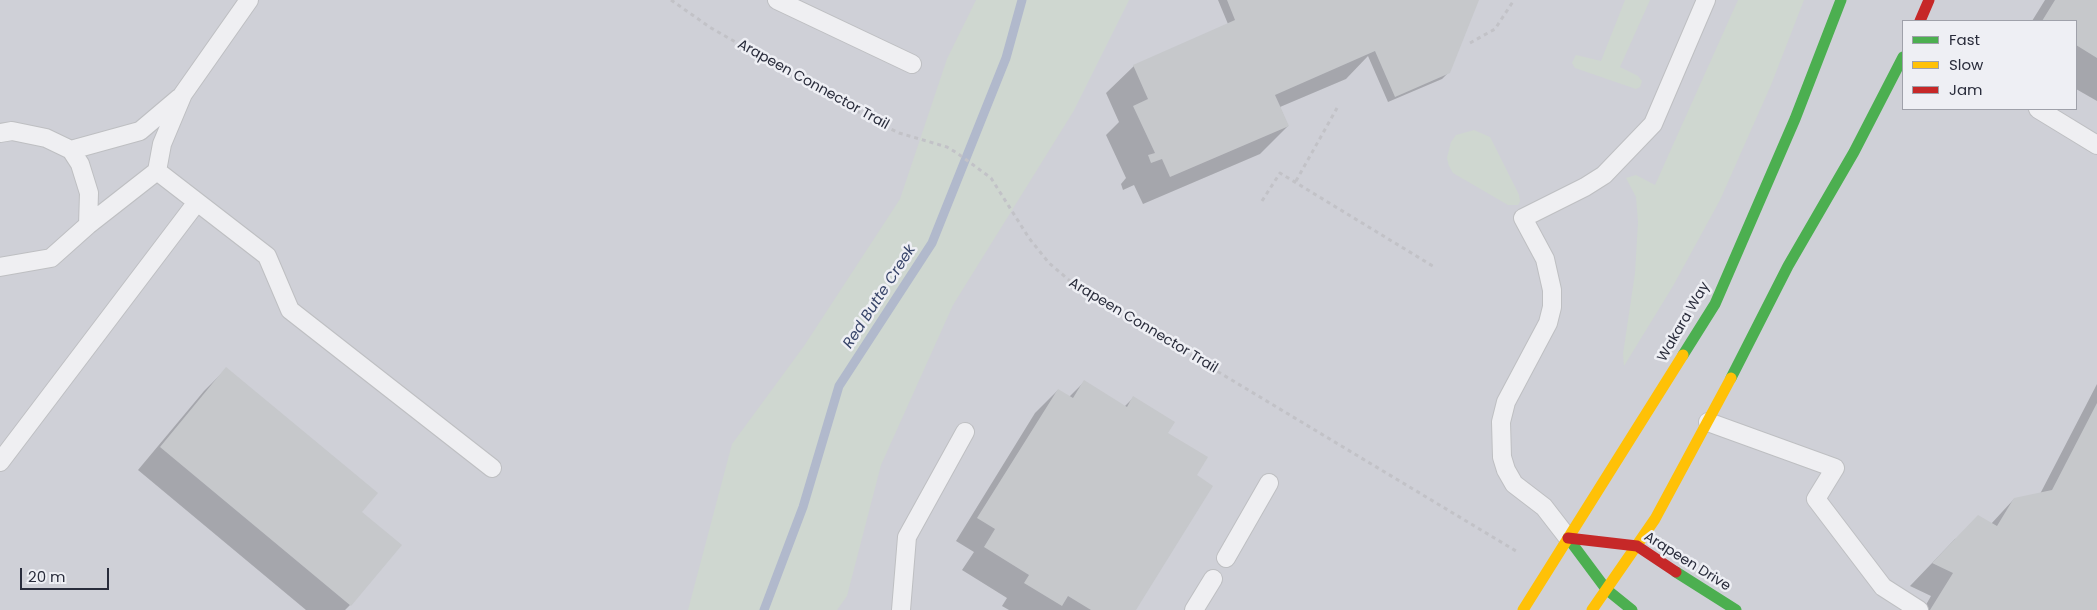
<!DOCTYPE html>
<style>
body{margin:0}
#map{position:relative;width:2097px;height:610px;overflow:hidden;background:#e0e1e4;font-family:Poppins,sans-serif}
canvas{display:block}
.legend{position:absolute;left:1902px;top:20px;width:175px;height:90px;box-sizing:border-box;background:#eeeff4;border:1px solid #9fa1aa;margin:0;padding:6px 9px;list-style:none;font-size:15px;color:#292c3b}
.legend li{display:flex;align-items:center;gap:10px;height:25px}
.legend b{width:25px;border:1px solid #9fa1aa}
.scale{position:absolute;left:20px;top:568px;width:89px;height:22px;box-sizing:border-box;border:2px solid #292c3b;border-top:0;padding-left:6px;font-size:15px;line-height:18px;white-space:nowrap;color:#292c3b;-webkit-text-stroke:4px #eeeff4;paint-order:stroke}
</style>
<div id="map">
<canvas width="2097" height="610"></canvas>
<ul class="legend">
<li><b style="height:6px;background:#4caf50"></b>Fast</li>
<li><b style="height:6px;background:#ffc107"></b>Slow</li>
<li><b style="height:6px;background:#c62828"></b>Jam</li>
</ul>
<div class="scale">20 m</div>
</div>
<script>
const c = document.querySelector('canvas').getContext('2d');
c.lineJoin = 'round';
function paint(path, color) {
  c.fillStyle = color;
  c.fill(path, 'evenodd');
}
function poly(rows) {
  const path = new Path2D();
  for (const r of rows) {
    path.moveTo(r[0], r[1]);
    for (let i = 2; i < r.length; i += 2) path.lineTo(r[i], r[i + 1]);
  }
  return path;
}
function stroke(path, color, width, dash) {
  c.strokeStyle = color;
  c.lineWidth = width;
  c.lineCap = dash ? 'butt' : 'round';
  c.setLineDash(dash || []);
  c.stroke(path);
}
function drawText(font, color, halo, rows, align = 'center') {
  c.font = font + ' Poppins,sans-serif';
  c.lineWidth = 5;
  c.setLineDash([]);
  c.textBaseline = 'middle';
  c.strokeStyle = halo;
  c.fillStyle = color;
  for (const [text, x, y, turn = 0] of rows) {
    c.save();
    c.translate(x, y);
    c.rotate((+turn || 0) * Math.PI / 180);
    c.textAlign = isNaN(turn) ? turn : align;
    if (halo) c.strokeText(text, 0, 0);
    c.fillText(text, 0, 0);
    c.restore();
  }
}
const built = poly([
 [0,0,2097,0,2097,610,0,610],
 [1903,21,2076,21,2076,109,1903,109]
]);
const green = poly([
 [976,0,1129,0,1073,112,953,305,881,465,847,596,837,610,688,610,732,444,804,346,900,199,947,59],
 [1625,0,1650,0,1620,67,1638,76,1642,81,1640,87,1636,89,1575,68,1572,63,1576,55,1601,61],
 [1738,0,1804,0,1771,85,1720,200,1673,286,1624,366,1623,354,1635,273,1638,222,1636,197,1626,178,1636,175,1655,185],
 [1474,130,1490,137,1519,195,1520,201,1518,205,1508,205,1453,173,1449,166,1447,158,1451,142,1456,135]
]);
const shadow = poly([
 [1218,0,1477,0,1449,72,1442,79,1388,102,1368,56,1346,79,1280,107,1288,126,1260,154,1143,204,1134,185,1123,190,1121,184,1126,178,1106,135,1119,122,1106,93,1134,66,1228,24],
 [2045,0,2097,0,2097,101,2076,89,2076,21,2032,21],
 [226,369,361,512,350,605,345,610,306,610,138,470,204,391],
 [1084,382,1124,407,1133,398,1167,433,1195,476,1134,610,1009,610,1002,606,1007,598,962,570,974,552,956,541,1035,413,1058,390,1069,397],
 [2097,384,2097,610,1923,610,1931,596,1910,586,1955,539,1991,524,2014,499,2040,494]
]);
const stream = poly([
 [764,610,803,507,839,386,932,243,1006,58,1022,0]
]);
const building = poly([
 [1227,0,1479,0,1450,73,1395,97,1375,51,1275,95,1289,126,1170,177,1162,159,1151,163,1148,155,1155,153,1133,106,1148,99,1133,65,1235,20],
 [2055,0,2097,0,2097,58,2076,45,2076,21,2042,21],
 [226,367,378,493,362,512,402,545,351,606,160,447],
 [1084,380,1127,407,1133,396,1175,422,1168,433,1208,457,1197,475,1213,486,1136,610,1091,610,1068,596,1062,606,1024,583,1029,575,984,547,995,529,977,518,1058,389,1073,398],
 [2097,403,2097,610,1930,610,1953,573,1932,563,1978,515,1997,526,2014,498,2052,490]
]);
const path = poly([
 [671,0,711,28,876,122,899,133,947,147,957,153,991,178,1029,238,1049,263,1077,287,1516,551],
 [1470,43,1495,29,1514,0],
 [1296,181,1337,108],
 [1262,201,1280,173,1436,268]
]);
const lane = poly([
 [777,0,912,64],
 [2038,109,2097,145],
 [0,133,12,131,46,138,71,150,80,164,89,193,88,225,51,258,0,267],
 [71,150,140,131,179,98],
 [157,171,267,256,290,310,492,468],
 [88,225,157,171,162,144,183,94,249,0],
 [1708,422,1835,468,1816,499,1883,587,1919,610],
 [0,462,197,202],
 [1568,538,1544,507,1514,484,1506,470,1502,457,1501,422,1506,402,1548,323,1552,307,1552,290,1545,259,1523,218,1585,187,1604,175,1653,124,1706,0],
 [1226,558,1269,483],
 [901,610,907,537,965,432],
 [1194,610,1213,579]
]);
const fast = poly([
 [1683,355,1715,304,1795,119,1841,0],
 [1731,378,1788,266,1854,152,1903,57],
 [1568,538,1606,589,1632,610],
 [1676,572,1736,610]
]);
const slow = poly([
 [1523,610,1683,355],
 [1592,610,1655,519,1731,378]
]);
const jam = poly([
 [1920,21,1929,0],
 [1568,538,1637,546,1676,572]
]);
const streetNames = [
 ["Arapeen Connector Trail",813,85,29],
 ["Wakara Way",1684,322,-60],
 ["Arapeen Connector Trail",1143,326,31],
 ["Arapeen Drive",1687,562,32]
];
const waterNames = [
 ["Red Butte Creek",880,297,-57]
];
paint(built, '#cfd0d7');
paint(green, '#cfd7d0');
paint(shadow, '#0003');
stroke(stream, '#b1b9cc', 9);
paint(building, '#c6c8cb');
stroke(lane, '#bebfc2', 20);
stroke(path, '#c2c2c7', 3, [4, 4]);
stroke(lane, '#efeff2', 18);
stroke(fast, '#4caf50', 11);
stroke(slow, '#ffc107', 11);
stroke(jam, '#c62828', 11);
drawText('14px', '#292c3b', '#eeeff4', streetNames);
drawText('italic 15px', '#38456a', '#eeeff4', waterNames);
</script>
